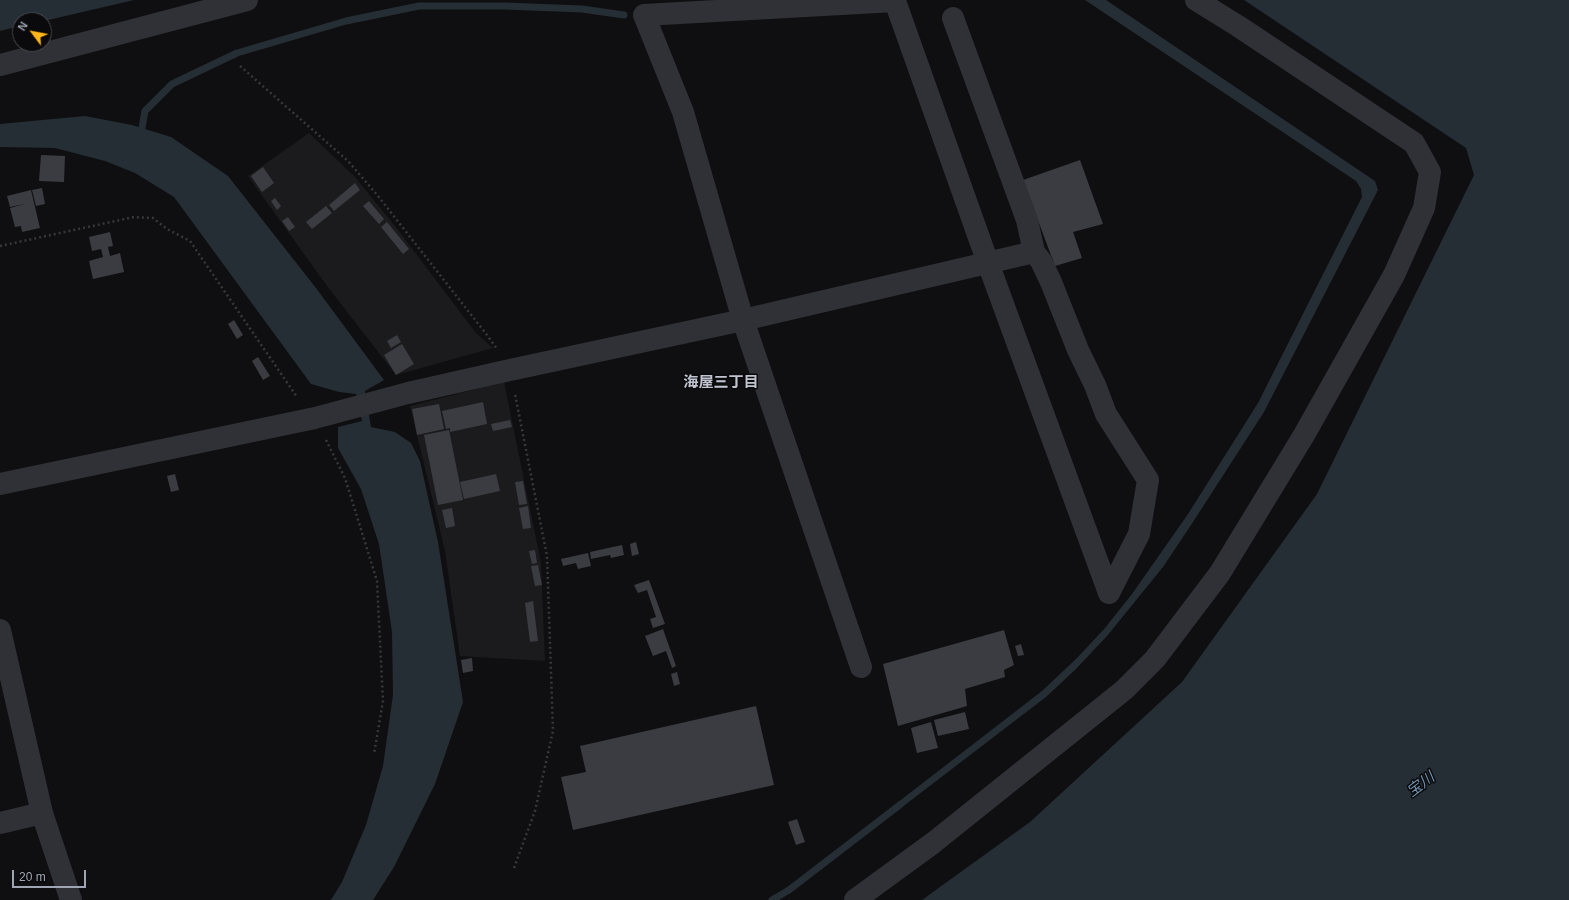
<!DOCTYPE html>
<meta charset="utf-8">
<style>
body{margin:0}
#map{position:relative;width:1569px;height:900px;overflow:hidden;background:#0f0f11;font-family:Arial,sans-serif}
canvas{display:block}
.north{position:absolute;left:12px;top:12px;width:40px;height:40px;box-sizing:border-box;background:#0a0a0c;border:1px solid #46484f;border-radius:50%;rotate:302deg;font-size:11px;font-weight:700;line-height:16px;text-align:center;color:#9fa5b3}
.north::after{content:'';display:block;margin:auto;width:14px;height:18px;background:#ffb619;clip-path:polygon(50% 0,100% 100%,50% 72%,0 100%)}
.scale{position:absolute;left:12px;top:870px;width:74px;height:18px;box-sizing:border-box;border:2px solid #9fa5b3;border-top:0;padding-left:5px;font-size:12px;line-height:14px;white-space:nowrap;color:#9fa5b3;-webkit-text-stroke:3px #0a0a0c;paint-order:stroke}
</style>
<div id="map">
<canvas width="1569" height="900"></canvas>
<div class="north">N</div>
<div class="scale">20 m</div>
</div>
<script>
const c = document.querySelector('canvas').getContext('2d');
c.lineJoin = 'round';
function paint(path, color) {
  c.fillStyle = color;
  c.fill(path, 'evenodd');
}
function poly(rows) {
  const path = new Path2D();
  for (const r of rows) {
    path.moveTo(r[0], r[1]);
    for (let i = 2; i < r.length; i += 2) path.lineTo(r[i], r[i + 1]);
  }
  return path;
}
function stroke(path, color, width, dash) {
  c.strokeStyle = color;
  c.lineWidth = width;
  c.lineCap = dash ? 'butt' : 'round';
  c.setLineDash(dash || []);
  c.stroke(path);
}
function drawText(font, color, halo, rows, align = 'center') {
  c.font = font + ' Arial,"Noto Sans JP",sans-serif';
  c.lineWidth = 3;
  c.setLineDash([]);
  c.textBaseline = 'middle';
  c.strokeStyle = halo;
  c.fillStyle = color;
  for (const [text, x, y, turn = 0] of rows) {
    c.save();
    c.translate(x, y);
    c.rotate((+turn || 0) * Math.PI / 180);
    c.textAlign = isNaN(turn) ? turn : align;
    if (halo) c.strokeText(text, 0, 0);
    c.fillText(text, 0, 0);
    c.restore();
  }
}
const built = poly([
 [309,133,355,177,395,226,476,333,493,348,396,375,327,286,248,176],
 [504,382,541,563,545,661,460,656,445,551,410,406]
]);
const water = poly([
 [0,0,134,0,44,21,20,20,20,26,0,31],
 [1085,0,1106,0,1375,181,1378,190,1264,412,1193,522,1163,567,1107,636,1075,670,1046,697,897,811,893,806,1042,691,1077,658,1105,628,1132,594,1188,514,1258,403,1362,197,1361,189,1356,181],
 [1244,0,1569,0,1569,900,922,900,1030,822,1182,682,1317,494,1474,175,1466,148],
 [85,116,132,125,171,137,228,176,316,288,384,380,365,391,371,427,395,432,411,443,420,461,438,542,463,702,435,784,394,867,373,900,331,900,342,882,366,825,383,766,393,695,392,632,379,544,361,489,338,448,338,427,362,421,356,394,339,392,311,384,174,197,135,173,105,161,55,148,0,147,0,124]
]);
const stream = poly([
 [139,137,142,128,145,111,172,84,237,53,346,21,419,6,505,6,582,9,624,15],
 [772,900,789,890,901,804]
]);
const building = poly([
 [41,155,65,156,64,182,39,181],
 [1080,160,1103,224,1073,232,1082,258,1055,266,1023,180],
 [263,167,274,183,262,192,251,176],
 [355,183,360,190,334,211,329,205],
 [42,188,45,204,36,206,32,190],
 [31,190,40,228,22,232,21,226,15,227,10,208,24,204,10,207,7,196],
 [275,198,281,206,277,210,271,201],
 [369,201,384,219,379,224,363,206],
 [326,206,332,213,312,229,306,222],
 [288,217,295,227,289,231,282,221],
 [387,222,409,249,403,254,381,227],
 [110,232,113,246,108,247,110,256,120,253,124,272,93,279,89,261,103,257,101,249,92,251,89,237],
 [234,320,243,335,237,339,228,324],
 [397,335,401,342,391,348,387,341],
 [402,344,414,364,396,375,384,355],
 [258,357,270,376,263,380,252,361],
 [483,402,487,424,450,432,450,428,446,429,442,411],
 [439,404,444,429,417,435,412,409],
 [510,420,512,427,493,431,491,424],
 [449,430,463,500,438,505,424,435],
 [175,474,179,490,171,492,167,476],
 [496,474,500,491,464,499,460,482],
 [523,481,527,504,519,505,515,482],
 [528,506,531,528,523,529,519,508],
 [452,508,455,526,446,528,442,510],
 [636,542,639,554,632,556,630,544],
 [622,545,624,555,611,558,610,555,591,559,590,552],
 [535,550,537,563,532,564,529,551],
 [588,553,591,566,578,569,576,563,563,566,561,559],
 [538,565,542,585,535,586,531,566],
 [649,580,665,624,653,628,650,619,656,617,647,590,638,593,634,585],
 [533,601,538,641,530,642,525,603],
 [663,629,676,666,672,668,666,651,653,656,645,636],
 [1004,630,1014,665,1004,670,1005,677,965,689,967,706,898,726,883,664],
 [1021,644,1024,655,1018,656,1015,646],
 [472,658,473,671,463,673,461,660],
 [677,672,680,684,674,686,671,674],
 [756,706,774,785,573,830,561,777,586,772,580,746],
 [965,712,969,729,938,736,934,720],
 [931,722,938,748,917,753,911,728],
 [797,819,805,842,796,845,788,822]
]);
const path = poly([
 [240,66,348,161,378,196,487,335,497,349],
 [0,246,134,217,153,218,167,229,190,241,297,397],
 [326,440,345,478,377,581,383,701,374,754],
 [514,868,535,811,553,731,547,556,515,394]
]);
const street = poly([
 [0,65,247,0],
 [1034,252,1041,261,1051,282,1078,350,1095,385,1106,414,1148,480,1139,534,1109,593],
 [0,484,315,418,408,393,510,370,743,320,1034,252,1027,220,953,18],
 [0,630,42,813,71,900],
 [861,667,743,320,683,112,644,15,895,1,988,263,1109,593],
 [0,823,42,813],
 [855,900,933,843,1124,690,1155,659,1220,573,1304,435,1394,275,1424,208,1430,172,1414,143,1238,26,1196,0]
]);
const neighbourhoodNames = [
 ["海屋三丁目",721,383]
];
const waterNames = [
 ["宝川",1421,785,-37]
];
paint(built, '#1b1b1e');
paint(water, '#252e35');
stroke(stream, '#252e35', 7);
paint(building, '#3b3c41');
stroke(path, '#36383d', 2.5, [2, 3]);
stroke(street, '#303136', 22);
drawText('bold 15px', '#c0c4cf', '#0a0a0c', neighbourhoodNames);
drawText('italic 15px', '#7293b2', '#0a0a0c', waterNames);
</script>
